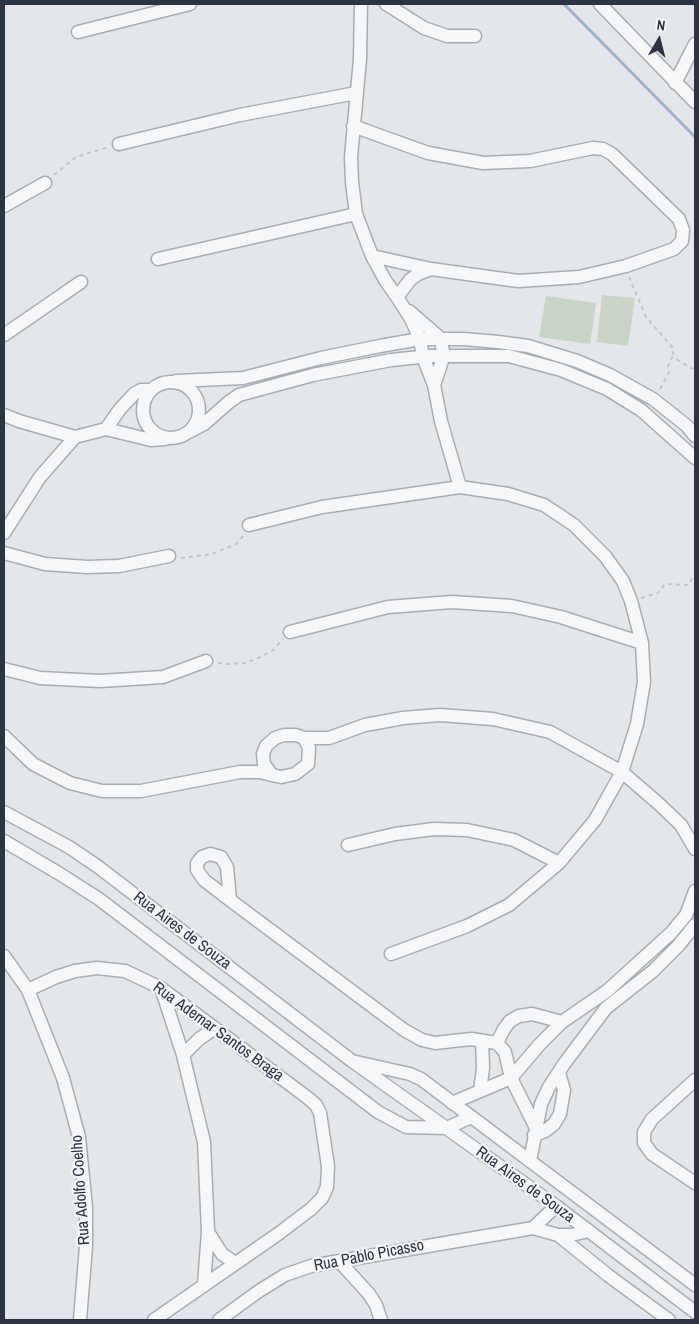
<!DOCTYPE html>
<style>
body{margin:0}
#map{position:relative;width:699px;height:1324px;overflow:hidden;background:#e3e6ea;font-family:"Archivo Narrow",sans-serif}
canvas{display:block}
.frame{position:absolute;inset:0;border:5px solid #2c3341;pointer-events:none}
.north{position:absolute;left:634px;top:15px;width:50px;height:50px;-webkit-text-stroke:4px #f3f5f8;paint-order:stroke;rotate:8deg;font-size:14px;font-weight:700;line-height:20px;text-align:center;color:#2c3341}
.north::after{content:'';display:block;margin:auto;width:18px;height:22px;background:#2c3341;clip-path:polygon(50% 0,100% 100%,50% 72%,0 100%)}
</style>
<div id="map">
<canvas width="699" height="1324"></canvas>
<div class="frame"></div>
<div class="north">N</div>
</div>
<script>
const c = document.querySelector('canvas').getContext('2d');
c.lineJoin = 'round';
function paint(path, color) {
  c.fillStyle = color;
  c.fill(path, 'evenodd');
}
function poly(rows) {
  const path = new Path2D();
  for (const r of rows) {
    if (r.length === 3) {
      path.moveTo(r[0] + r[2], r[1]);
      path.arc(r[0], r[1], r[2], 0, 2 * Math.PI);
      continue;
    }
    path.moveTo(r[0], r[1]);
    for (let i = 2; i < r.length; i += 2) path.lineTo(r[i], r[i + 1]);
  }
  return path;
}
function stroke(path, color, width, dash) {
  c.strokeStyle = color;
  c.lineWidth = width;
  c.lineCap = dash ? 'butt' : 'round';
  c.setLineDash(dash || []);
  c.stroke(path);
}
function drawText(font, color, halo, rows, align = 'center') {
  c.font = font + ' "Archivo Narrow",sans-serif';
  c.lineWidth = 4.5;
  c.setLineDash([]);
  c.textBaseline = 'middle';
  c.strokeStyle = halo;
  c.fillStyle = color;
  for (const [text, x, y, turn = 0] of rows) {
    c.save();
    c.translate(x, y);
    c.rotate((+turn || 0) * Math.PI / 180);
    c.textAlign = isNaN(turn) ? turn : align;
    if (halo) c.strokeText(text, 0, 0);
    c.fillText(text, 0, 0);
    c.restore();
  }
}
const green = poly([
 [602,295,635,298,628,346,597,342],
 [546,296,596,303,590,344,539,337]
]);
const stream = poly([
 [564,4,695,137]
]);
const path = poly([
 [54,175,76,157,109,147],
 [629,277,646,317,674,349,672,357],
 [660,389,669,372,668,367,672,357,695,370],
 [181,558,212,554,236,544,243,536],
 [641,598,658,593,665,584,688,585,695,575],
 [218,663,227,664,245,663,261,657,273,650,283,639]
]);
const street = poly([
 [361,4,360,59,351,157,352,182,356,214,372,256,385,280,397,297,411,319,420,339,423,357,434,385,441,421,460,487],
 [386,4,424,28,447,36,475,36],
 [600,4,695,102],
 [78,32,190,4],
 [675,83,695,44],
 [353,126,428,153,483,163,530,161,593,148,603,149,612,154,679,219,683,230,682,241,674,249,626,266,579,277,518,281,431,269,372,256],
 [119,144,240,115,356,93],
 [4,206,45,183],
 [158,259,356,214],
 [397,297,410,280,418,274,431,269],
 [409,311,440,338,444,355,434,385],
 [4,335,81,282],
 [176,381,243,378,321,358,380,346,420,339,464,339,498,342,528,346,577,361,610,375,653,399,687,426,695,436],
 [171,410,28],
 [150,390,141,390,134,394,120,409,106,429,151,440,165,439],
 [4,415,19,421,75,437],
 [189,432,204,424,229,402,239,395,313,375,391,360,430,356,509,356,561,370,607,389,641,410,695,458],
 [249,525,322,507,460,487,508,494,544,505,574,525,605,556,623,581,631,601,642,643,644,682,637,724,622,772,595,820,559,863,509,905,467,926,391,954],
 [4,533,40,477,75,437,106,429],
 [4,553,45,564,87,567,119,566,169,556],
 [290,632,388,607,452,602,512,606,561,617,642,643],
 [4,669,40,678,100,681,163,677,206,661],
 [4,736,33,764,70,783,102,791,141,791,240,772,260,772,272,775],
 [304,738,309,748,308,764,295,774,281,777,272,775,264,764,263,754,266,746,275,738,284,735,296,735,304,738,329,738,365,725,403,718,440,715,493,719,550,732,622,772,659,804,681,825,695,849],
 [4,812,69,847,97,866,352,1061,556,1206,695,1312],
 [4,841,60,874,99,899,378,1112,406,1127,447,1128,471,1117],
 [348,845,395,834,434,829,467,830,514,840,559,863],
 [230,900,227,867,221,857,210,854,202,857,197,863,197,870,204,880,230,900,404,1030,422,1040,435,1043,471,1039,497,1043,505,1052,511,1078,536,1128],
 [4,956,28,990,63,1078,79,1137,86,1207,86,1246,80,1320],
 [161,988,183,1055,204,1142,208,1232,204,1284],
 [28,990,56,977,75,971,97,968,125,971,161,988,308,1098,316,1105,320,1113,328,1166,327,1187,322,1198,311,1209,278,1234,154,1320],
 [497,1043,504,1029,510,1021,519,1016,532,1014,562,1022],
 [183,1055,199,1039,215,1028],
 [356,1062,410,1074,421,1079,695,1285],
 [695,1080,652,1119,644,1132,644,1143,652,1154,695,1183],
 [480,1091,483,1068,482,1041],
 [452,1103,511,1078,540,1044,562,1022,607,991,671,933,686,915,695,891],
 [534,1135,545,1131,554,1124,560,1114,564,1090,559,1073],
 [530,1161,541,1104,549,1087,564,1064,606,1008,653,971,678,946,695,925],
 [533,1228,556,1206],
 [208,1232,222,1254,235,1263],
 [558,1235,609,1276,669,1320],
 [339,1261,369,1294,376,1305,381,1320],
 [219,1320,259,1291,285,1275,311,1266,533,1228,558,1235,571,1235,589,1231]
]);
const streetNames = [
 ["Rua Aires de Souza",182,931,37],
 ["Rua Ademar Santos Braga",218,1032,36],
 ["Rua Aires de Souza",525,1185,36],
 ["Rua Adolfo Coelho",81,1190,-94],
 ["Rua Pablo Picasso",369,1256,-11]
];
paint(green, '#c8d4c5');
stroke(stream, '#a1b2c8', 3);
stroke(street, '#a8adb4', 15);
stroke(path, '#c1c4c9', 2, [4, 4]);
stroke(street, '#f6f7f9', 12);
drawText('16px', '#2c3341', '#f3f5f8', streetNames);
</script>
